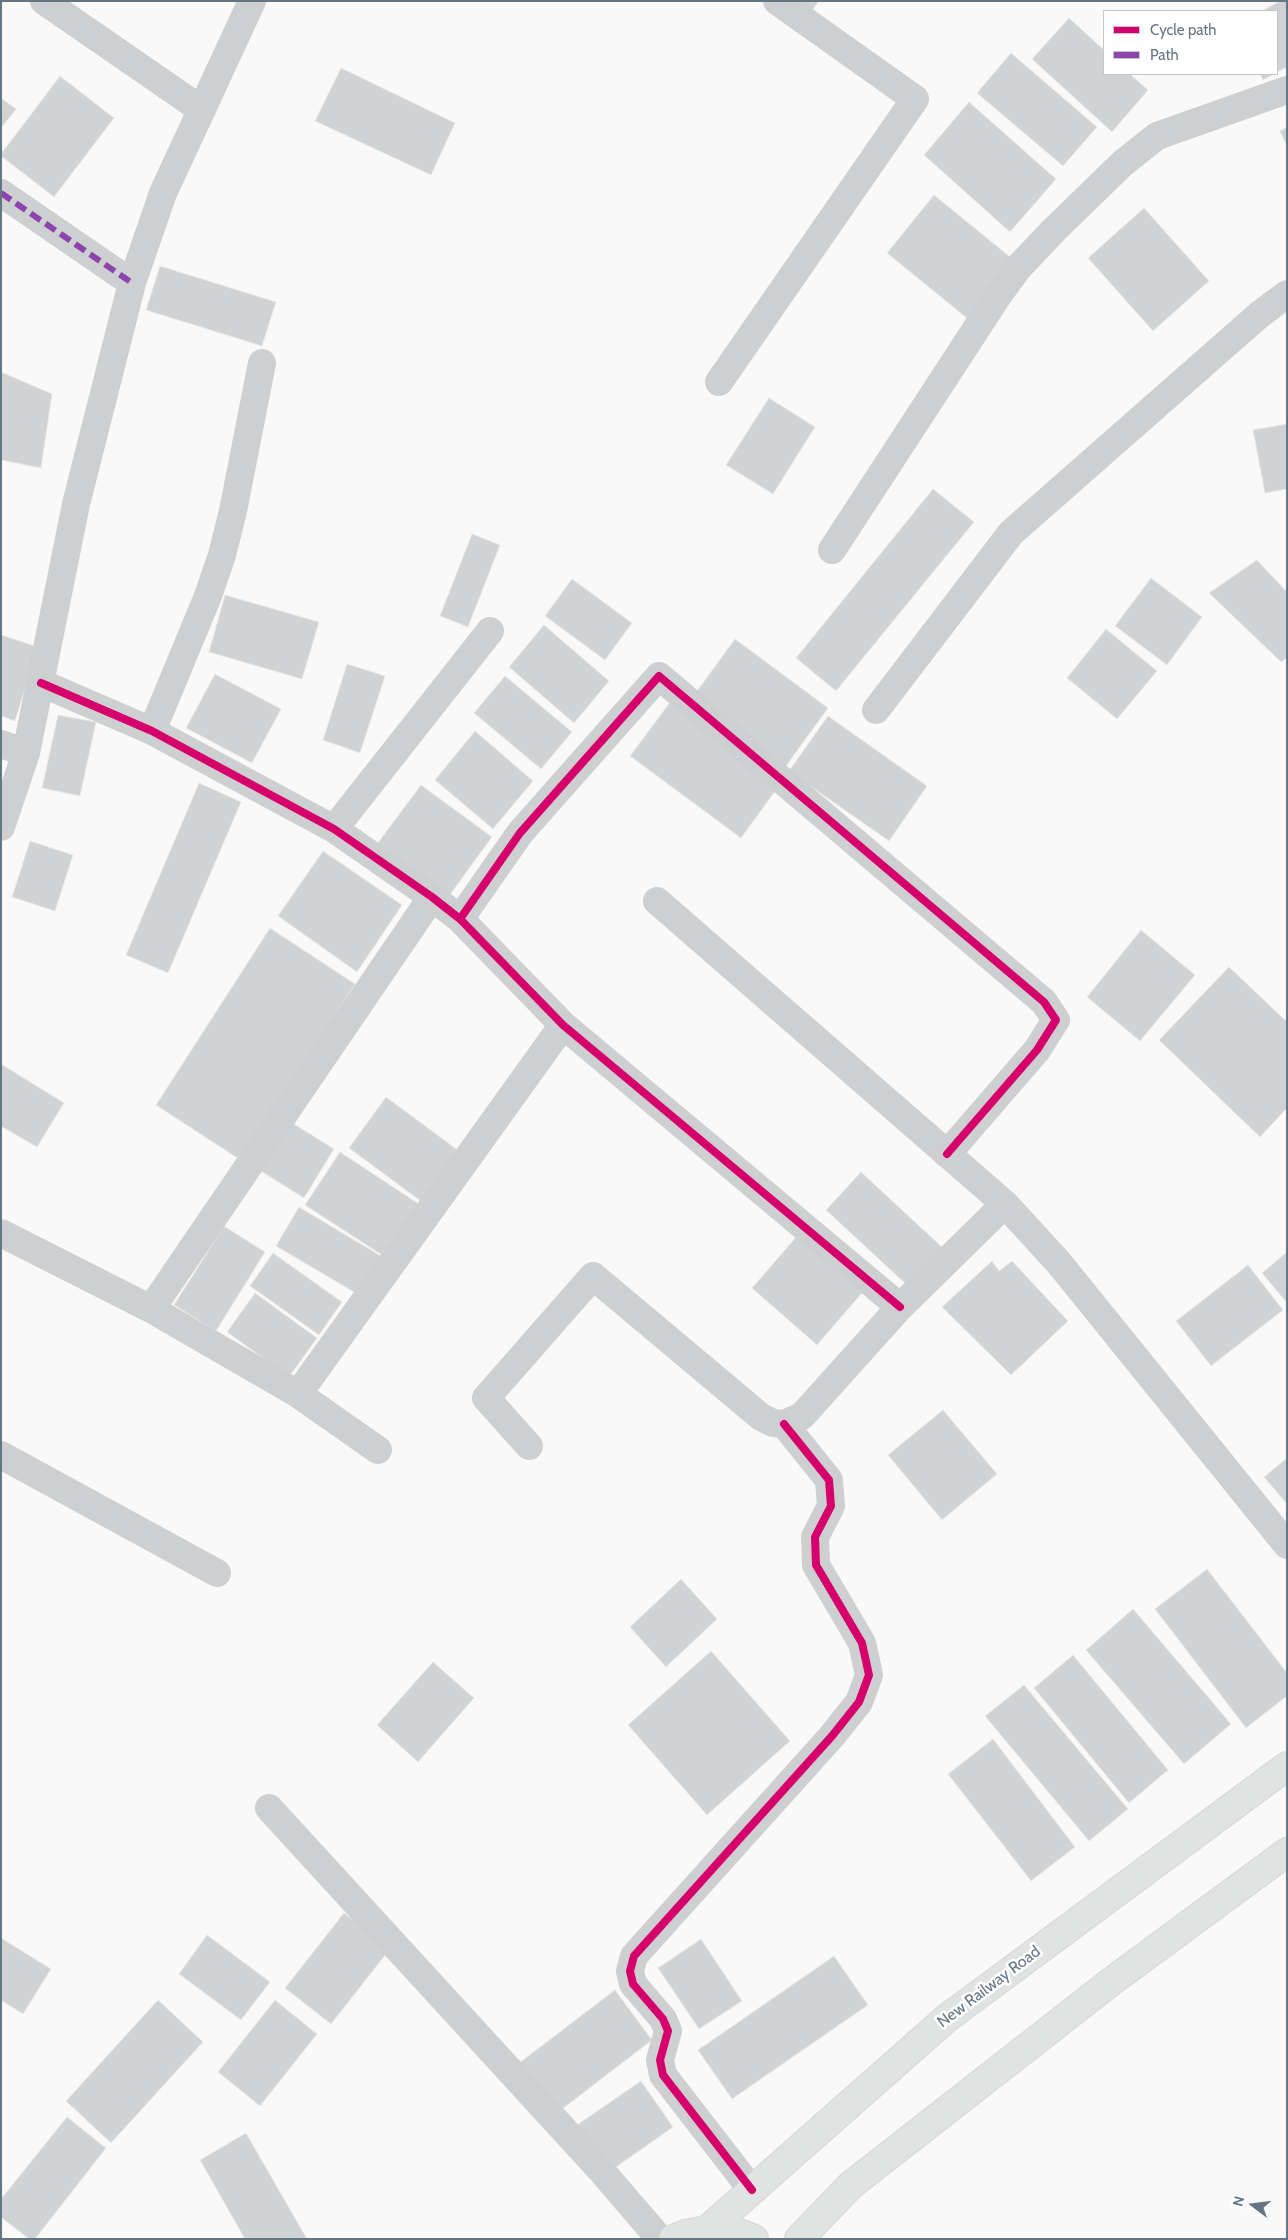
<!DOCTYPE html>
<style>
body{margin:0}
#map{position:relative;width:1288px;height:2240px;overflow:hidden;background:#f9f9f9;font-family:Cabin,sans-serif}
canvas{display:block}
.frame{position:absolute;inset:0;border:2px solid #657683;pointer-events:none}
.legend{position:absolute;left:1103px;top:10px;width:175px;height:65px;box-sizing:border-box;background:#fff;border:1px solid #c1c8cd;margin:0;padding:6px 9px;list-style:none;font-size:15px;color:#657683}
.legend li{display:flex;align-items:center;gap:10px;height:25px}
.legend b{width:25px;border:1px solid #c1c8cd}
.north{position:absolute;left:1228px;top:2180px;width:50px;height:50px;-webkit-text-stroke:4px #fff;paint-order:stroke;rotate:285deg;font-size:14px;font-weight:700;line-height:20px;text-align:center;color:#657683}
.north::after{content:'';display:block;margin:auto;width:18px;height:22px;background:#657683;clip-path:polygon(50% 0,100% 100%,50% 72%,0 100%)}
</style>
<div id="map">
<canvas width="1288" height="2240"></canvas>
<div class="frame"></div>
<ul class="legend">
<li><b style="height:6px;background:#d6006c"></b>Cycle path</li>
<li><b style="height:6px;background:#8e44ad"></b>Path</li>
</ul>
<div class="north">N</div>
</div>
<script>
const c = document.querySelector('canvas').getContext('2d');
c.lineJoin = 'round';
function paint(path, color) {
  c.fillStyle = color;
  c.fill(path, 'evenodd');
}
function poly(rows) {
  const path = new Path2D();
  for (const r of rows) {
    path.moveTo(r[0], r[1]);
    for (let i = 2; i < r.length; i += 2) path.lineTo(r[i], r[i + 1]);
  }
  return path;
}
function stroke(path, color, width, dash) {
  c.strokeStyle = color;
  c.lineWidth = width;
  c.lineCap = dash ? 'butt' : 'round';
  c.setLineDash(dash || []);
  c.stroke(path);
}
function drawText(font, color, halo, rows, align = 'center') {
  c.font = font + ' Cabin,sans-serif';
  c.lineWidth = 5;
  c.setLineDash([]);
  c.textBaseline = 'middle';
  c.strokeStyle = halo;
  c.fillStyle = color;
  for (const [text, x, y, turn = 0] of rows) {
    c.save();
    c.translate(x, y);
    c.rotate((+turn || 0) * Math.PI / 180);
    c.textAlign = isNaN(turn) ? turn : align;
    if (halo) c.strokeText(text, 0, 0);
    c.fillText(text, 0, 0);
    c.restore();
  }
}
const building = poly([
 [795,1,819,1,811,12,795,1],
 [1280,1,1287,1,1287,67,1277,72,1277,11,1262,11,1280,1],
 [1069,18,1104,50,1104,74,1130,74,1148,90,1112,132,1032,59,1069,18],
 [1011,53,1097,127,1063,166,977,93,1011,53],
 [341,68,455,123,431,175,315,121,341,68],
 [1260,74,1274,74,1263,80,1260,74],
 [60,76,114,118,54,197,1,156,1,154,60,76],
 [1,98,16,109,1,128,1,98],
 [969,102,1056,179,1010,232,924,155,969,102],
 [1287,127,1287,146,1280,131,1287,127],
 [934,195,1015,261,968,319,887,253,934,195],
 [1144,208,1209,281,1153,331,1088,258,1144,208],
 [160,266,276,302,262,346,146,310,160,266],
 [1,372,52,394,41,468,1,460,1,372],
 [769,398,815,427,773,494,726,465,769,398],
 [1287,424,1287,489,1265,493,1253,430,1287,424],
 [933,489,974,522,836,691,796,658,933,489],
 [472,534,500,545,468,627,440,616,472,534],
 [1257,560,1287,592,1287,658,1281,662,1209,593,1257,560],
 [1151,578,1202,617,1167,665,1115,626,1151,578],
 [572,579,632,623,605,660,545,616,572,579],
 [225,595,319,622,302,679,209,652,225,595],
 [544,625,609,681,574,723,509,667,544,625],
 [1106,629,1157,671,1117,719,1067,678,1106,629],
 [1,635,38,647,15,721,1,716,1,635],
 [735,639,828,708,786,766,692,698,735,639],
 [347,664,385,676,360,753,323,740,347,664],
 [215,674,281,709,252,763,186,728,215,674],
 [505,676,572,732,541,769,474,713,505,676],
 [671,701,781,783,741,838,630,756,671,701],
 [58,715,96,722,80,796,42,788,58,715],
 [828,716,927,786,889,841,789,771,828,716],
 [475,731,533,781,493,829,435,780,475,731],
 [199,783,241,802,168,973,126,955,199,783],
 [421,785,492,837,449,896,377,844,421,785],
 [30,841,73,855,55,911,12,897,30,841],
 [323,851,402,905,357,972,278,916,323,851],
 [270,928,355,984,242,1161,156,1105,270,928],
 [1141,930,1195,975,1140,1041,1087,997,1141,930],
 [1229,967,1287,1022,1287,1108,1260,1137,1159,1040,1229,967],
 [1,1064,64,1103,37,1147,1,1126,1,1064],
 [386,1097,463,1154,426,1205,349,1148,386,1097],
 [286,1119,334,1149,304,1198,256,1168,286,1119],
 [340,1152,419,1204,385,1257,305,1205,340,1152],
 [861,1172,943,1248,908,1286,826,1210,861,1172],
 [299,1207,386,1259,364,1298,276,1246,299,1207],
 [224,1226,265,1252,216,1331,174,1305,224,1226],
 [804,1228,868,1286,817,1345,752,1288,804,1228],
 [1287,1252,1287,1303,1262,1273,1287,1252],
 [273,1253,342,1302,319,1335,250,1286,273,1253],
 [992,1261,999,1271,1012,1261,1068,1321,1011,1375,942,1307,992,1261],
 [1248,1265,1283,1310,1211,1366,1176,1321,1248,1265],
 [255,1293,317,1338,289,1377,227,1332,255,1293],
 [943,1410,997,1474,942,1520,888,1455,943,1410],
 [1287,1458,1287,1504,1264,1477,1287,1458],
 [1207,1569,1287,1673,1287,1696,1246,1728,1155,1609,1207,1569],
 [681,1579,717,1619,666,1667,630,1627,681,1579],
 [1133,1609,1231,1724,1184,1764,1086,1650,1133,1609],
 [711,1651,790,1741,707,1815,628,1725,711,1651],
 [1073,1655,1168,1770,1129,1803,1034,1688,1073,1655],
 [433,1662,474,1698,418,1762,377,1725,433,1662],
 [1024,1685,1128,1809,1089,1841,985,1716,1024,1685],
 [993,1739,1075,1847,1031,1881,948,1774,993,1739],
 [344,1913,390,1949,331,2024,285,1988,344,1913],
 [207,1935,270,1982,241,2020,179,1974,207,1935],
 [1,1938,51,1969,23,2014,1,2000,1,1938],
 [701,1939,742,2001,699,2029,658,1968,701,1939],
 [834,1956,868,2005,732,2099,698,2050,834,1956],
 [615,1990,652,2040,557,2113,519,2063,615,1990],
 [158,2000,203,2042,111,2143,66,2101,158,2000],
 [275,2000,317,2034,260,2106,218,2072,275,2000],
 [641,2081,673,2127,609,2172,577,2125,641,2081],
 [67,2117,106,2148,35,2239,29,2239,1,2217,1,2199,67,2117],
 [246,2133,307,2239,245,2239,200,2160,246,2133]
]);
const minor = poly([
 [44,1,202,110],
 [1,193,132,283],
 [719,382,915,99,777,1],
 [832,550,997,297,1018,268,1054,230,1123,163,1157,136,1287,90],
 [41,683,152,731,334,829,432,897,460,919,563,1025,900,1307],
 [876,710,1011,533,1259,315,1287,294],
 [152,731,208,596,222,555,233,511,262,363],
 [1,744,26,753],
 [1,827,26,753,76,504,132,283,163,193,252,1],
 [334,829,490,631],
 [657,901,1005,1204,1059,1263,1287,1545],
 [460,919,520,833,659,676,1044,1002,1056,1020,1037,1050,947,1154],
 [1,1233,151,1309,298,1394,378,1450],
 [151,1309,432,897],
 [298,1394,563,1025],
 [529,1446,486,1398,593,1276,761,1417,773,1423,784,1424,802,1416,900,1307,1005,1204],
 [1,1455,217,1573],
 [269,1808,599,2168,660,2239],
 [752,2190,663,2075,660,2060,668,2031,663,2019,633,1984,630,1971,634,1956,832,1736,859,1702,869,1675,862,1643,816,1565,815,1537,831,1506,829,1480,784,1424]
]);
const major = poly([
 [707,2230,947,2018,1287,1766],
 [673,2239,685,2234,707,2230,734,2231,754,2239],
 [799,2239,851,2185,1112,1981,1287,1852]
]);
const quiet = poly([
 [1,193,132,283]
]);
const cycleway = poly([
 [41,683,152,731,334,829,432,897,460,919,563,1025,900,1307],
 [460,919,520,833,659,676,1044,1002,1056,1020,1037,1050,947,1154],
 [752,2190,663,2075,660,2060,668,2031,663,2019,633,1984,630,1971,634,1956,832,1736,859,1702,869,1675,862,1643,816,1565,815,1537,831,1506,829,1480,784,1424]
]);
const streetNames = [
 ["New Railway Road",989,1987,-37]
];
paint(building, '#d0d2d3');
stroke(building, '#e8e8e8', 1);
stroke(major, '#d5d6d7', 30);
stroke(minor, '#cecfd0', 28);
stroke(major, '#e1e2e2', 28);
stroke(quiet, '#8e44ad', 6, [12, 6]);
stroke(cycleway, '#d6006c', 8);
drawText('16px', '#657683', '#fff', streetNames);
</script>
